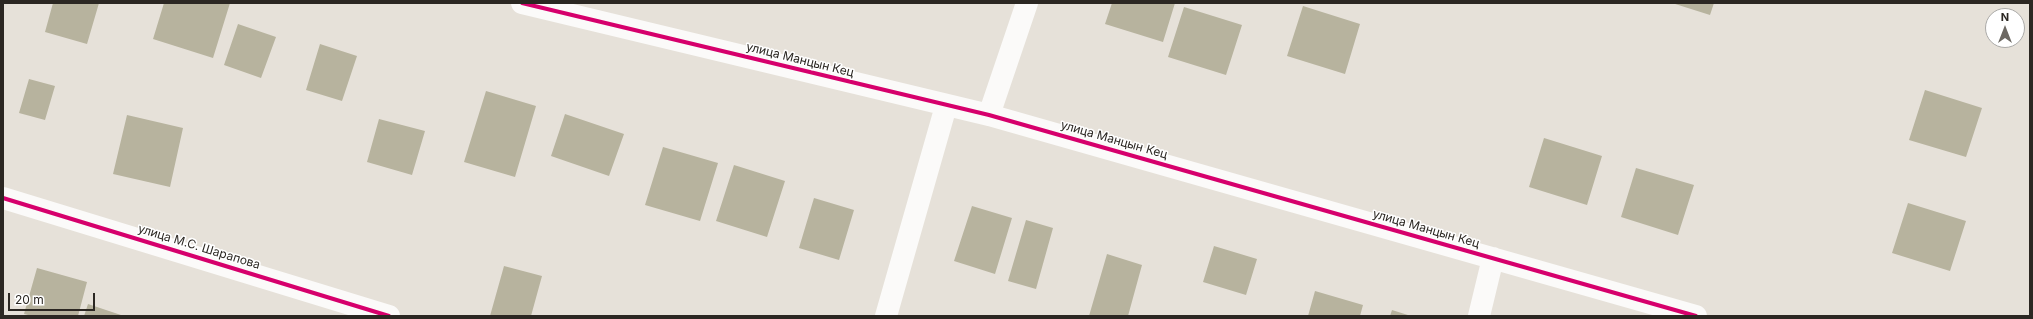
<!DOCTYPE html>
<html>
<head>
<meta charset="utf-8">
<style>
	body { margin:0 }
	#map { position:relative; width:2033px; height:319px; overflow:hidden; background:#e6e1d9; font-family:Inter,sans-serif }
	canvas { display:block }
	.frame { position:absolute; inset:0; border:4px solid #2b2722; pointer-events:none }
	.north { position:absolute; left:1985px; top:8px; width:40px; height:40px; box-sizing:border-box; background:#fff; border:1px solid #aaa9a7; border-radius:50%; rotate:0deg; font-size:11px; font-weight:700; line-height:16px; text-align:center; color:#2b2722 }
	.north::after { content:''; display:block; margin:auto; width:14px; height:18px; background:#6c6862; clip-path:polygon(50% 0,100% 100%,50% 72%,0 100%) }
	.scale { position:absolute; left:8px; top:293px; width:87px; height:18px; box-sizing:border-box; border:2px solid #2b2722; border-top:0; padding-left:5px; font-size:12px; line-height:14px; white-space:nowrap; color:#2b2722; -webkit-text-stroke:3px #fff; paint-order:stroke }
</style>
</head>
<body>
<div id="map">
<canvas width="2033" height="319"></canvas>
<div class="frame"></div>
<div class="north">N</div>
<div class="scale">20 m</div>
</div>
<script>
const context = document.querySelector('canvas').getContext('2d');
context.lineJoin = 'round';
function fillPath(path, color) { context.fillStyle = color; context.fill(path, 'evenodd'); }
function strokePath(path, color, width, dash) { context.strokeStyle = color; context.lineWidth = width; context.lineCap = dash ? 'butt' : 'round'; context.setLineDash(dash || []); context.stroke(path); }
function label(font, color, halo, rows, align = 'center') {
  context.font = font + ' Inter,sans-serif'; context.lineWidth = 3; context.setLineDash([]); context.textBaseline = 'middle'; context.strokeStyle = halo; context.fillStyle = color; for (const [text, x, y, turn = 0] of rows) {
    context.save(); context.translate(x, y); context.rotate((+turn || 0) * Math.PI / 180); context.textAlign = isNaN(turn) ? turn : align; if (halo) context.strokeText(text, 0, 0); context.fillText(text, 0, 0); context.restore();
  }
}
fillPath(new Path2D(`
	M53,3h46l-12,41 -42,-12z
	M164,3h66l-17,55 -60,-19z
	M1112,3h63l-12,39 -58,-18z
	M1672,3h42l-4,12z
	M1303,6l57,18 -15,50 -58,-18z
	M1184,7l58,18 -16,50 -58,-18z
	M238,24l38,13 -15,41 -37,-13z
	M320,44l37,12 -15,45 -36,-11z
	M29,79l26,7 -10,34 -26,-7z
	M1925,90l57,18 -16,49 -57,-17z
	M486,91l50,15 -21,71 -51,-15z
	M565,114l59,20 -15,42 -58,-20z
	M127,115l56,13 -13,59 -57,-13z
	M379,119l46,12 -13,44 -45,-13z
	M1544,138l58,18 -15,49 -58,-18z
	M663,147l55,16 -18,58 -55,-16z
	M734,165l51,16 -18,56 -51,-16z
	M1636,168l58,17 -16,50 -57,-18z
	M814,198l40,12 -15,50 -40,-12z
	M1908,203l58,18 -16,50 -58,-18z
	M972,206l40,12 -17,56 -41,-13z
	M1026,220l27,8 -17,61 -28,-8z
	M1214,246l43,13 -11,36 -43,-13z
	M1107,254l35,11 -14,51h-39z
	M504,266l38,10 -11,40h-41z
	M37,268l50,14 -9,34h-46l-8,-2z
	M1315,291l48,14 -3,11h-52z
	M88,304l36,12h-40z
	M1392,310l19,6h-21z`), '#b7b39e');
strokePath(new Path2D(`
	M522,3l467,112 707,201
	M989,115l38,-112
	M3,198l386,118
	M886,316l60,-210
	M1479,316l14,-58`), '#fbfaf9', 22);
strokePath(new Path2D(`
	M522,3l467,112 707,201
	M3,198l386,118`), '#d6006c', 4);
label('12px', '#2b2722', '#fff', [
	["улица Манцын Кец",800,60,14],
	["улица Манцын Кец",1114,140,16],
	["улица Манцын Кец",1426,229,16],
	["улица М.С. Шарапова",199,247,17]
]);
</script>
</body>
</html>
